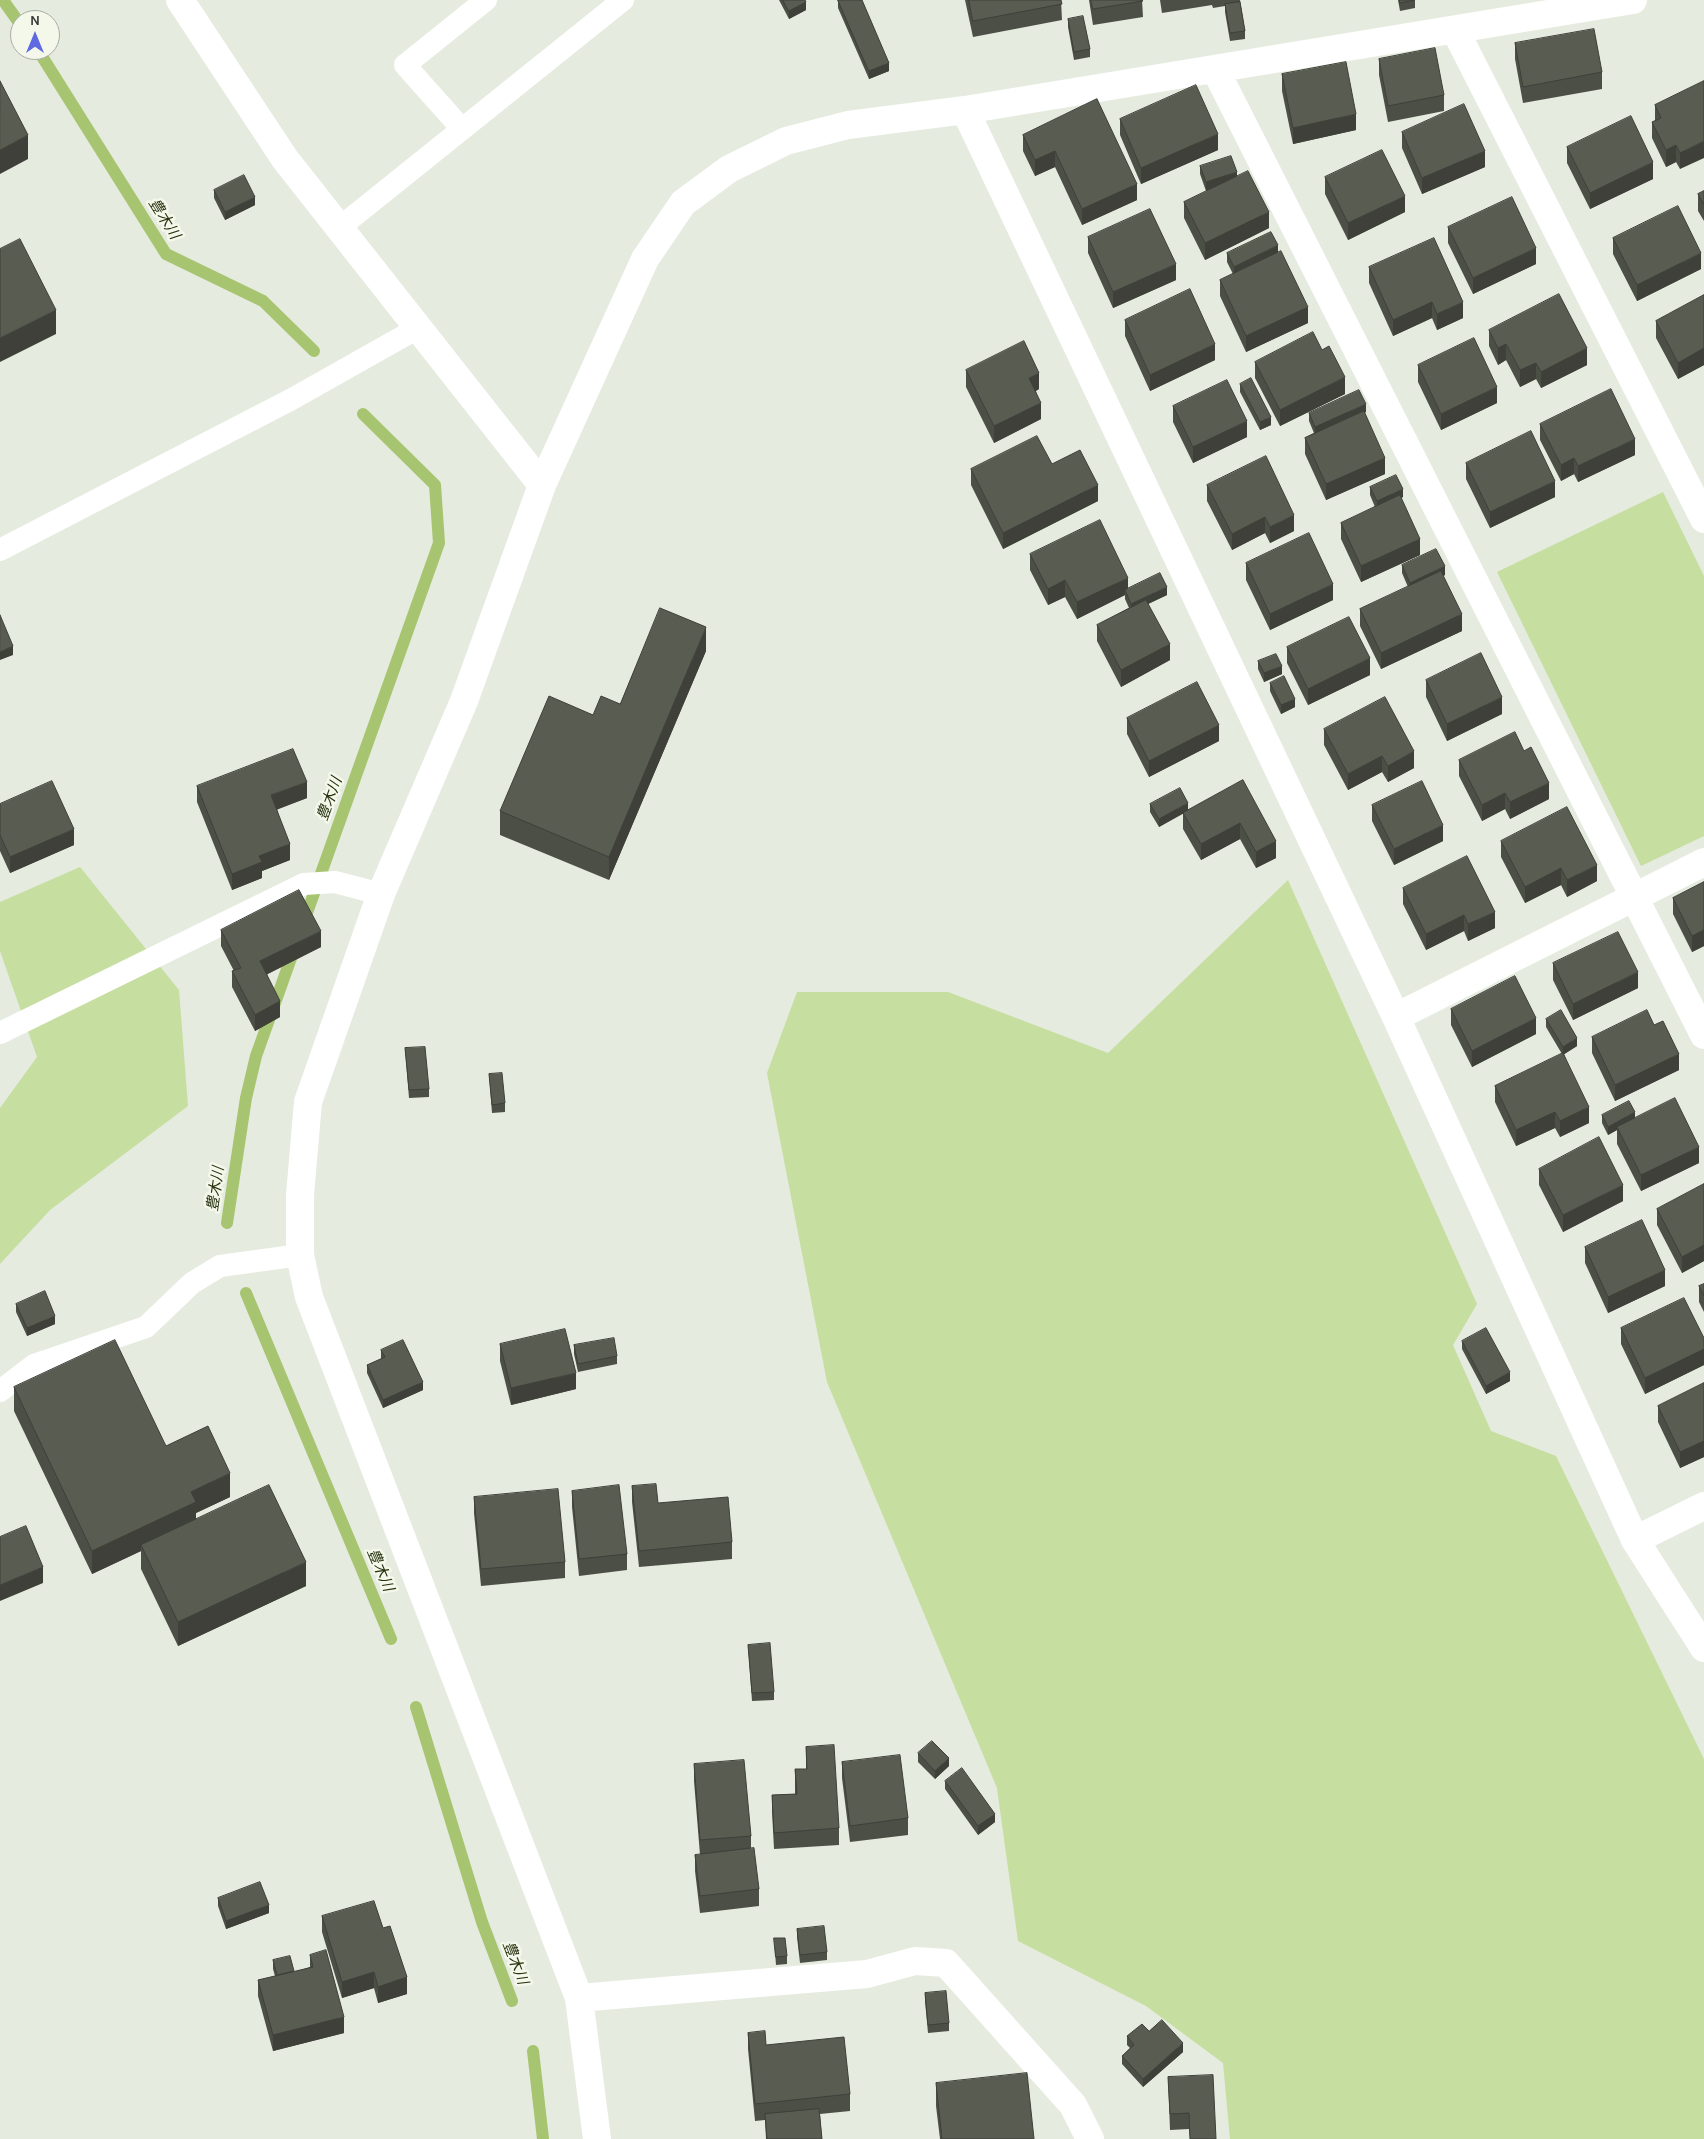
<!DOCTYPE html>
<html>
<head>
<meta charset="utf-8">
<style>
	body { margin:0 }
	#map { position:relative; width:1704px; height:2139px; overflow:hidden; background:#e5ebde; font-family:Karla,sans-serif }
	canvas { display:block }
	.north { position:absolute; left:10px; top:10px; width:50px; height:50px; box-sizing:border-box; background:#f3f8eb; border:1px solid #a9ada3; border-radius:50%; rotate:0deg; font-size:14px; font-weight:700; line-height:20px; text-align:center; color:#3b3d38 }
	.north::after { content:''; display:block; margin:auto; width:18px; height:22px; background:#5f6ae2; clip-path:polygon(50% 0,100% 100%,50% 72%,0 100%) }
</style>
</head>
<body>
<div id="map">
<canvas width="1704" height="2139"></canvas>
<div class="north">N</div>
</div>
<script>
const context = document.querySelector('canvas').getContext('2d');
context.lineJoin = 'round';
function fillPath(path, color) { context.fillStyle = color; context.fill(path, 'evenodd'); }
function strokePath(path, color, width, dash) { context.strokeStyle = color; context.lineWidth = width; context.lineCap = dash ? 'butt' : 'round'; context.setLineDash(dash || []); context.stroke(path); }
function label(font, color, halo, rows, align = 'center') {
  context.font = font + ' Karla,"Noto Sans JP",sans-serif'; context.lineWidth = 5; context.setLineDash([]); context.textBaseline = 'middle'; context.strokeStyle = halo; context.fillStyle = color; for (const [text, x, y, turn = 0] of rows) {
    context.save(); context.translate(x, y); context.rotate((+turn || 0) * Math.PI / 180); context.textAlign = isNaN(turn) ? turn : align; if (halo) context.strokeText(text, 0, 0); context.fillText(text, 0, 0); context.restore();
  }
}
fillPath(new Path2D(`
	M1663,492l41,84v260l-63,30 -144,-294z
	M80,867l99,123 9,116 -138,104 -50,54v-156l37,-51 -37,-106v-49z
	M1288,880l189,424 -24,41 38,86 65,25 148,303v380h-474l-7,-76 -77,-57 -128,-65 -21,-153 -170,-406 -60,-309 30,-81h151l160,61z`), '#c6dea0');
strokePath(new Path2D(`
	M3,0l17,24
	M38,50l128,204 97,47 51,50
	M303,924l136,-381 -4,-58 -72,-71
	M227,1223l19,-125 10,-42 39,-109
	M246,1293l145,346
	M416,1707l66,215 30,79
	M533,2051l10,88`), '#a7c571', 12);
strokePath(new Path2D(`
	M462,129l-57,-64 81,-65
	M339,228l284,-228
	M0,550l292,-151 126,-71
	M0,1033l304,-149 31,-2 46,12
	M0,1391l34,-26 112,-38 46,-44 28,-17 80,-11`), '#fff', 22);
strokePath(new Path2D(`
	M180,0l105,159 257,326
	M1455,30l249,489
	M1215,69l489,966
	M965,110l431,907 239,523 69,108
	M1396,1017l308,-155
	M1635,1540l69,-34
	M579,1998l288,-24 48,-13 31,2 127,142 17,34
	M597,2139l-18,-141 -270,-701 -9,-42v-60l8,-93 73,-208 83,-193 78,-216 103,-226 38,-56 46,-34 57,-28 62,-16 117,-15 668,-110`), '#fff', 28);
fillPath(new Path2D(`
	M779,0h26l1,10 -17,9z
	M838,0l51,71 -20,8 -31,-71z
	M965,0h96l1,20 -89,17z
	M1089,0h53l1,17 -50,8z
	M1160,0h80l5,31v8l-15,2 -5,-29v-6l-12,2 -1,-3 -50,8z
	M1398,0h17v8l-15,3z
	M1068,19l22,30v8l-16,3 -6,-33z
	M1515,43l87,29v17l-79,14 -8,-44z
	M1379,59l65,36v16l-56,11 -9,-47z
	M1282,74l74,56 -63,14 -11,-53z
	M1704,81l-24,88 -4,-7 -10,5 -14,-29v-16l3,-1v-16z
	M1097,99l40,101 -55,25 -27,-58 -20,9 -12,-25v-16z
	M1120,119l98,31 -77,34 -21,-49z
	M1402,132l83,35 -63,27 -20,-46z
	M1567,147l86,32 -63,30 -23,-46z
	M1200,166l37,11 32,51 -64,32 -21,-42v-16l28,-13 -6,2 -6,-17z
	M1325,177l80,35 -57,28 -23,-46z
	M214,190l41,15 -30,15 -11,-22z
	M1704,191v30l-6,-10v-17z
	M1448,227l88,37 -63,30 -25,-51z
	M1088,237l88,43 -63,28 -25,-55z
	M1613,238l88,31 -64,32 -24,-47z
	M1227,253h51l30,70 -62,29 -26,-56v-16l13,-6 -6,-12z
	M1369,267l94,51 -26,12 -5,-12 -39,18 -24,-53z
	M1704,295v70l-26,14 -22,-41v-17z
	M1125,320l90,40 -65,31 -25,-55z
	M1489,330l98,35 -46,23 -5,-9 -16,8 -14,-27 -8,5 -9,-19z
	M1255,362l90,32 -65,32 -25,-48z
	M1418,365l79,38 -56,27 -23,-48z
	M966,370l73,19 -3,2 5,28 -47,24 -28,-56z
	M1240,384l31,41 -11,5 -20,-38z
	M1173,406l74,31 -54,26 -20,-41z
	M1366,412l-2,1 21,61 -59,26 -21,-46v-16l9,-5 -5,-12v-8z
	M1540,424l95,31 -57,27 -4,-8 -13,7 -21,-41z
	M1466,463l89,34 -65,31 -24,-49z
	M1052,464l46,37 -95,48 -32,-64v-16z
	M1207,485l87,46 -24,12 -5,-10 -33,17 -25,-49z
	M1370,487l33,10 -2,1 19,57 -59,27 -20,-43v-16l34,-16 -5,-12z
	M1030,554l98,35 39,6 -19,9 22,56 -49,27 -24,-46v-16l32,-17 -4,-9v-4l-48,24 -12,-22 -17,8 -18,-35z
	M1246,563l87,37 -63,30 -24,-50z
	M1402,565l43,10 -2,1 19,55 -81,38 -21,-43v-17l48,-22 -6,-14z
	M1287,647l83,28 -62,30 -21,-42z
	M706,651l-97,229 -109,-45v-24l93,-96 27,-11z
	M1258,661l24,13 -18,8 -6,-13z
	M1426,680l76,34 -55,27 -21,-44z
	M1270,683l25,24 -14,7 -11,-23z
	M1127,718l92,23 -70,36 -22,-43z
	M1324,729l90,39 -26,14 -6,-10 -34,18 -24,-45z
	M1459,760l90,39 -39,20 -5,-10 -23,12 -23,-45z
	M1243,780l33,78 -20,10 -16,-29 -39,21 -18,-31v-16l-24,14 -9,-15v-8l38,6z
	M197,786l110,12 -30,11 13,51 -28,11v7l-30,12 -35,-88z
	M0,804l74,41 -64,28 -10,-22z
	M1372,805l71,36 -49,24 -22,-44z
	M1501,841l96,40 -30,16 -6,-12 -36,18 -24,-46z
	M1704,882v64l-12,6 -19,-38v-16z
	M1403,888l92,40 -27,13 -4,-10 -38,19 -23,-46z
	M221,930l100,17 -54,27 13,43 -25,14 -23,-44v-16h2l-13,-25z
	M1553,963l85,25 -65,32 -20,-40z
	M1451,1009l85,25 -64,33 -21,-42z
	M1546,1019l31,27 -13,8 25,69 -29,14 -5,-9 -39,18 -21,-44v-16l67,-32 -16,-27z
	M1654,1025l25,45 -64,31 -23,-48v-16z
	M405,1048l24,41v8l-20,1z
	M489,1074l16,29v9l-13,1z
	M1602,1115l33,3 64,45 -58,28 -24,-47v-14l-9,5 -6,-12z
	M1539,1169l84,32 -60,31 -24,-47z
	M1704,1184v77l-22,12 -25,-48v-16z
	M1585,1247l80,39 -57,27 -23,-50z
	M1704,1284v28l-5,-10v-16z
	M16,1304l39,20 -28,12 -11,-24z
	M1621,1328l83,10v27l-59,29 -24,-50z
	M1462,1341l48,40 -24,13 -24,-45z
	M500,1344l76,45 -65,16 -11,-44z
	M574,1345l43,11v8l-39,8 -4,-18z
	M381,1350l42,40 -40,18 -16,-35v-8l14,-6z
	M1704,1383v74l-24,11 -22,-46v-16z
	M14,1387l152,59 64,51 -34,16v6l110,67 -128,60 -37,-77v-18l-49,23 -78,-163z
	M632,1486l26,17 74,39v17l-93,8 -7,-65z
	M572,1491l55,63v16l-48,6 -7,-69z
	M474,1497l91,65v16l-84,8 -7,-73z
	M748,1645l26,47v8l-22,1z
	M806,1747l33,81v17l-65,4 -2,-38v-16l23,-1v-25h11z
	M918,1753l31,13 -14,13 -17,-17z
	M842,1762l66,56v17l-58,7 -8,-64z
	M694,1764l57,72v13l8,40v17l-59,7 -5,-42v-16h5l-6,-74z
	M945,1781l50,41 -17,13 -33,-46z
	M218,1898l51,15 -43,16 -8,-23z
	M322,1916l61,12 24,66 -29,9 -4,-15 -32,10 -20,-66z
	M797,1929l30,23v8l-27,3 -3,-26z
	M774,1938l13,18v8l-11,1z
	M310,1955l34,78 -71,18 -15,-55v-16l17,-4 -2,-7v-9l21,12 16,-5z
	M925,1993l24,30v8l-21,2 -3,-32z
	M1149,2031l34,21 -40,35 -21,-23v-8l8,-8 -3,-3v-9z
	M748,2033l18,12 84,49v17l-30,3 2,25h-56l-1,-19 -10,1 -7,-72z
	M1168,2077l48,62h-26l-1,-10 -19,1z
	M936,2083l98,56h-94l-4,-33z`), '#4c4f46');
fillPath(new Path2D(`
	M806,2v8l-17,9v-8z
	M889,63v8l-20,8v-8z
	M1356,114v16l-63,14v-16z
	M1218,134v16l-77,34v-16z
	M28,135v24l-28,15v-24z
	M1704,141v17l-24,11v-16z
	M1676,145v17l-10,5v-17z
	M1055,151v16l-20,9v-16z
	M1485,151v16l-63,27v-16z
	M1653,162v17l-63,30v-16z
	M1237,172v8l-31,11v-9z
	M1137,184v16l-55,25v-16z
	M1405,196v16l-57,28v-17z
	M255,197v8l-30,15v-8z
	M1269,212v16l-64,32v-17z
	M1278,245v8l-44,22v-8z
	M1536,248v16l-63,30v-16z
	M1701,253v16l-64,32v-16z
	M1176,264v16l-63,28v-16z
	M1432,302v16l-39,18v-16z
	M1463,302v16l-26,12v-16z
	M1308,307v16l-62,29v-16z
	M56,310v24l-56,28v-24z
	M1215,344v16l-65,31v-16z
	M1506,344v16l-8,5v-17z
	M1587,348v17l-46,23v-16z
	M1704,348v17l-26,14v-16z
	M1536,363v16l-16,8v-17z
	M1039,373v16l-10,5v-16z
	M1345,377v17l-65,32v-16z
	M1497,387v16l-56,27v-16z
	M1041,403v16l-47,24v-17z
	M1366,404v8l-51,23v-8z
	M1271,417v8l-11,5v-8z
	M1247,421v16l-54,26v-16z
	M1635,439v16l-57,27v-16z
	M1385,458v16l-59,26v-16z
	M1574,458v16l-13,7v-16z
	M1555,481v16l-65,31v-16z
	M1098,485v16l-95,48v-16z
	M1403,489v8l-26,12v-8z
	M1294,515v16l-24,12v-16z
	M1265,517v16l-33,17v-16z
	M1420,539v16l-59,27v-16z
	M1445,566v9l-35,16v-8z
	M1128,578v16l-3,-4v5l-48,24v-17z
	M1065,580v17l-17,8v-16z
	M1333,584v16l-63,30v-16z
	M1167,587v8l-36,17v-8z
	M1462,614v17l-81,38v-16z
	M706,627v24l-97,229v-23z
	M1170,644v16l-49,27v-17z
	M13,646v9l-13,5v-8z
	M1370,658v17l-62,30v-16z
	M1282,666v8l-18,8v-9z
	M1502,697v17l-55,27v-17z
	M1295,699v8l-14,7v-9z
	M1219,725v16l-70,36v-16z
	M1414,751v17l-26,14v-16z
	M1382,756v16l-34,18v-16z
	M307,782v16l-36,14v-17z
	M1549,783v16l-39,20v-17z
	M1505,793v16l-23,12v-16z
	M1188,803v8l-29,16v-8z
	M1240,823v16l-39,21v-16z
	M1443,825v16l-49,24v-16z
	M74,829v16l-64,28v-16z
	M1276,841v17l-20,10v-16z
	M290,844v16l-28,11v7l-30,12v-16l27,-18z
	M1597,865v16l-30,16v-17z
	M1561,868v17l-36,18v-16z
	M1495,912v16l-27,13v-17z
	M1464,915v16l-38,19v-16z
	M1704,930v16l-12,6v-16z
	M321,931v16l-61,31v-17z
	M1638,972v16l-65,32v-16z
	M280,1001v16l-25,14v-16z
	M1536,1018v16l-64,33v-16z
	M1577,1038v8l-14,9v-8z
	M1679,1054v16l-64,31v-16z
	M1589,1107v16l-29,14v-16z
	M1555,1112v16l-39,18v-16z
	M1635,1112v8l-18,7v3l-9,5v-8z
	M1699,1147v16l-58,28v-16z
	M1623,1185v16l-60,31v-17z
	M1704,1245v16l-22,12v-16z
	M1665,1270v16l-57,27v-16z
	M55,1316v8l-28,12v-8z
	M1704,1349v16l-59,29v-16z
	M1510,1372v9l-24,13v-8z
	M576,1373v16l-65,16v-17z
	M423,1382v8l-40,18v-8z
	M1704,1441v16l-24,11v-16z
	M230,1473v24l-34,16v12l-55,20v6l-49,23v-23l99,-59z
	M306,1562v24l-128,60v-24z
	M43,1567v16l-43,18v-16z
	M949,1758v8l-14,13v-8z
	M995,1814v8l-17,13v-9z
	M269,1905v8l-43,16v-8z
	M374,1972v16l-32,10v-16z
	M407,1977v17l-29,9v-16z
	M344,2017v16l-71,18v-16z
	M1183,2043v9l-40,35v-8z`), '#3e4039');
const building = new Path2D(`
	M783,0h22l1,2 -17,9z
	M838,0h24l27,63 -20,8z
	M969,0h92l1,4 -89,17z
	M1091,0h51l1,1 -50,8z
	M1400,0h15l-15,3z
	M1240,2l5,29 -15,2 -5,-29z
	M1083,16l7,33 -16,3 -6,-33z
	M1594,29l8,43 -79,15 -8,-44z
	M1435,48l9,47 -56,11 -9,-47z
	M1346,62l10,52 -63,14 -11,-54z
	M0,81l28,54 -28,15z
	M1704,81v60l-24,12 -4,-8 -10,5 -14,-28 9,-4 -6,-13z
	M1196,85l22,49 -77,34 -21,-49z
	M1097,99l40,85 -55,25 -27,-58 -20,9 -12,-25z
	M1464,104l21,47 -63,27 -20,-46z
	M1631,116l22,46 -63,31 -23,-46z
	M1382,150l23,46 -57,27 -23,-46z
	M1231,156l6,16 -31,10 -6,-16z
	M1248,171l21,41 -64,31 -21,-41z
	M244,175l11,22 -30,15 -11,-22z
	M1704,191v14l-6,-11z
	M1512,197l24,51 -63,30 -25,-51z
	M1678,206l23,47 -64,32 -24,-47z
	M1150,209l26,55 -63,28 -25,-55z
	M1271,232l7,13 -44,22 -7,-14z
	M1434,238l29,64 -26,12 -5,-12 -39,18 -24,-53z
	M20,239l36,71 -56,28v-89z
	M1281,251l27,56 -62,29 -26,-56z
	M1190,289l25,55 -65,31 -25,-55z
	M1559,294l28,54 -46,24 -5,-9 -16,7 -14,-26 -8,4 -9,-18z
	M1704,295v53l-26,15 -22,-42z
	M1313,332l9,18 7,-4 16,31 -65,33 -25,-48z
	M1474,338l23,49 -56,27 -23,-49z
	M1024,341l15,32 -10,5 12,25 -47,23 -28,-56z
	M1251,378l20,39 -11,5 -20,-38z
	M1227,380l20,41 -54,26 -20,-41z
	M1611,389l24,50 -57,27 -4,-8 -13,7 -21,-41z
	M1359,390l7,14 -51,23 -6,-14z
	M1364,411l21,47 -59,26 -21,-46z
	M1531,431l24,50 -65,31 -24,-49z
	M1037,436l15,28 28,-14 18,35 -95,48 -32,-64z
	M1266,456l28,59 -24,12 -5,-10 -33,17 -25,-49z
	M1396,475l7,14 -26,12 -7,-14z
	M1400,495l20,44 -59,27 -20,-43z
	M1100,520l28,58 -51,24 -12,-22 -17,9 -18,-35z
	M1309,533l24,51 -63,30 -24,-51z
	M1436,549l9,17 -35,17 -8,-18z
	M1441,571l21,43 -81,39 -21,-44z
	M1160,573l7,14 -36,17 -6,-14z
	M1146,600l24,44 -49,26 -24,-45z
	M660,608l46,19 -97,230 -109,-46 49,-115 44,19 8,-19 19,8z
	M0,615l13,31 -13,6z
	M1349,617l21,41 -62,31 -21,-42z
	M1481,653l21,44 -55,27 -21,-44z
	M1276,654l6,12 -18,7 -6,-12z
	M1284,676l11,23 -14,6 -11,-22z
	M1197,682l22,43 -70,36 -22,-43z
	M1385,697l29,54 -26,15 -6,-10 -34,18 -24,-45z
	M1515,732l9,19 7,-4 18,36 -39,19 -5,-9 -23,12 -23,-45z
	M293,749l14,33 -36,13 19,49 -31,12 3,6 -30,12 -35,-88z
	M1243,780l33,61 -20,11 -16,-29 -39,21 -18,-31z
	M52,781l22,48 -64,28 -10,-22v-31z
	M1422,781l21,44 -49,24 -22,-44z
	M1180,788l8,15 -29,16 -9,-15z
	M1567,807l30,58 -30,15 -6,-12 -36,19 -24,-46z
	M1467,856l28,56 -27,12 -4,-9 -38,19 -23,-46z
	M1704,882v48l-12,6 -19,-38z
	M299,890l22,41 -61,30 20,40 -25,14 -23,-44 9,-3 -20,-38z
	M1618,932l20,40 -65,32 -20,-41z
	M1515,976l21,42 -64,33 -21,-42z
	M1561,1010l16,28 -14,9 -17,-28z
	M1647,1010l7,15 9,-4 16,33 -64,31 -23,-48z
	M425,1047l4,42 -20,1 -4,-42z
	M1563,1053l26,54 -29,14 -5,-9 -39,18 -21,-44z
	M502,1073l3,30 -13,2 -3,-31z
	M1675,1098l24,49 -58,28 -24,-48z
	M1629,1101l6,11 -27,15 -6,-12z
	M1599,1137l24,48 -60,30 -24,-46z
	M1704,1184v61l-22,12 -25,-48z
	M1642,1220l23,50 -57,27 -23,-50z
	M1704,1284v12l-5,-10z
	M45,1291l10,25 -28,12 -11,-24z
	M1684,1298l20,40v11l-59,29 -24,-50z
	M1486,1328l24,44 -24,14 -24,-45z
	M565,1329l11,44 -65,15 -11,-44z
	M614,1338l3,18 -39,8 -4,-19z
	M115,1340l51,106 42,-20 22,47 -39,19 5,10 -104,49 -78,-164z
	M403,1340l20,42 -40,18 -16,-35 18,-8 -4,-7z
	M1704,1383v58l-24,11 -22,-46z
	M656,1484l2,19 70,-6 4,45 -93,9 -7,-65z
	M269,1485l37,77 -128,60 -37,-77z
	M619,1485l8,69 -48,5 -7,-68z
	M558,1489l7,73 -84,7 -7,-72z
	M26,1526l17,41 -43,18v-48z
	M770,1643l4,49 -22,1 -4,-48z
	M932,1741l17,17 -14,13 -17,-18z
	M834,1745l5,83 -65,5 -2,-38 25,-1 -2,-25h12l-1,-22z
	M900,1755l8,63 -58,8 -8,-64z
	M744,1760l7,76 -51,4 -6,-76z
	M962,1768l33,46 -17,12 -33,-45z
	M754,1848l5,41 -59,7 -5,-41z
	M260,1882l9,23 -43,16 -8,-23z
	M374,1901l9,27 7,-2 17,51 -29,10 -4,-15 -32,10 -20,-66z
	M824,1926l3,26 -27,3 -3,-26z
	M774,1938h11l2,18 -11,1z
	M326,1950l18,67 -71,18 -15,-55 55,-13 -3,-12z
	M290,1956l4,15 -17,4 -4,-15z
	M946,1991l3,32 -21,2 -3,-32z
	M1162,2020l21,23 -40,36 -21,-23 12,-11 -7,-9 15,-12 7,7z
	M765,2031l1,14 78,-8 6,57 -95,10 -7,-71z
	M1027,2073l7,66h-92l-6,-56z
	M1213,2075l3,64h-26l-1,-26 -19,1 -2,-37z
	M819,2109l3,30h-55l-2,-25z`);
fillPath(building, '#585c51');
strokePath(building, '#3e4039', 1);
label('italic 15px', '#27320f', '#f3f8eb', [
	["豊木川",164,219,58],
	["豊木川",330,799,-70],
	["豊木川",216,1189,-82],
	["豊木川",380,1570,67],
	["豊木川",515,1963,69]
]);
</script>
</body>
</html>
